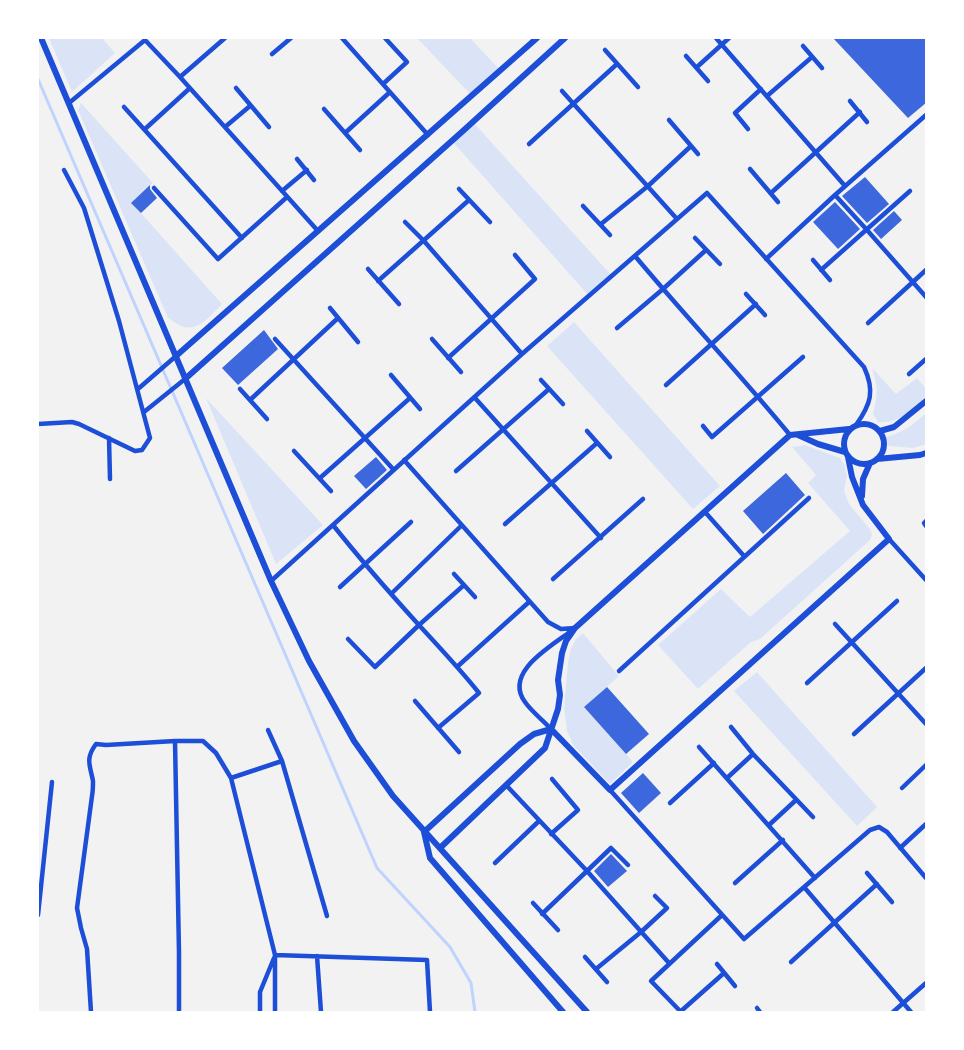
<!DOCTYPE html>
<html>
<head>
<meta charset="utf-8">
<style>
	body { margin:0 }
	#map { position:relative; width:964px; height:1050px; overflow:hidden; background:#f2f2f2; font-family:"Asap Condensed",sans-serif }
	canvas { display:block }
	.frame { position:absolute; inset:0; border:39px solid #fff; pointer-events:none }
</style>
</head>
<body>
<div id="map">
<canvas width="964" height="1050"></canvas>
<div class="frame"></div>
</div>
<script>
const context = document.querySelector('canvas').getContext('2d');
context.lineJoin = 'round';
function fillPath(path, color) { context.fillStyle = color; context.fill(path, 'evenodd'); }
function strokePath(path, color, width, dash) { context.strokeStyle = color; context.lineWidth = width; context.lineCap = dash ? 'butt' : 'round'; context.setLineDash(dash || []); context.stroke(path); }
fillPath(new Path2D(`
	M49,38h53l13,15 -43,39z
	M417,38h53l30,32 -28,26z
	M81,103l72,80 -21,20 90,101c-11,11 -24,29 -41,22 -4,-2 -9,-6 -13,-8l-90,-208z
	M473,122l139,154 -23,20 -137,-155z
	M574,322l146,164 -27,23 -146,-163z
	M872,368l24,26 21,-16 9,11v7c-14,13 -27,28 -48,26l-5,-8c5,-20 5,-27 -1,-46z
	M206,398l117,127 -47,39z
	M926,413v31l-13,4 -24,-2 -3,-4v-5c18,-5 27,-12 40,-24z
	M805,445l35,13 4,6 3,12 -3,15 5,13 21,25 2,6 -2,5 -110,99 -9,3 -53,47 -40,-44 63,-56 29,28 100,-86 -42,-48 8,-8 -24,-28z
	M583,633l36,43 -35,31 49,55 -23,22 -37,-39 -6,-14 -3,-24 4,-45 3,-13 5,-10z
	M757,672l120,135 -20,19 -123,-135z`), '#dbe4f7');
strokePath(new Path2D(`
	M38,79l339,789 73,79 21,36 4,29`), '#bfd3fe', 3);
fillPath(new Path2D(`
	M833,38h94v64l-19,16z
	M865,177l24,27 -22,19 -25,-27z
	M150,185v4l7,9 -16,15 -10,-10z
	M835,202l25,27 -22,20 -25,-27z
	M894,211l8,9 -21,19 -8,-9z
	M264,330l14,19 -40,36 -16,-17z
	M376,457l11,13 -21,19 -12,-13z
	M786,473l19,22 -42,39 -20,-23z
	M607,687l42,47 -23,20 -42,-47z
	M643,773l18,20 -22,20 -18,-20z
	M611,854l16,17 -19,16 -14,-16z`), '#3d67dc');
strokePath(new Path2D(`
	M342,38l86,97
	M716,38l129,148
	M803,46l19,22
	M605,50l33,37
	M272,54l19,-16
	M686,56l22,25
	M697,67l32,-29
	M180,77l45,-39
	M383,84l24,-22 -22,-24
	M236,88l33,39
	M562,91l115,128
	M767,96l45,-39
	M850,101l17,21
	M69,103l76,-63 35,37 138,154
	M124,107l118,131
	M324,109l36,41
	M669,120l29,34
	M225,127l25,-21
	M145,129l45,-41
	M748,129l-13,-16 26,-24
	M345,133l45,-41
	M529,144l88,-80
	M297,159l17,21
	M750,169l28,33
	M154,188l64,71 69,-62
	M459,189l31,33
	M282,191l25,-21
	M771,193l89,-81
	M835,195l32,35 59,67
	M583,206l27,29
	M405,222l19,19 98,113
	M601,224l47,-38 43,-40
	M695,238l25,26
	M635,256c51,61 105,118 155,179
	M766,259l69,-64 91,-80
	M813,260l17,20
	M368,269l31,35
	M821,270l89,-79
	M378,281l91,-81
	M746,294l19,21
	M330,308l28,34
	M868,323l58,-53
	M617,328l46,-39 43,-39
	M275,339l118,130
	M432,339l29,33
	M448,358l87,-79 -20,-24
	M909,374l17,-15
	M391,375l29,34
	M541,380l22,24
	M666,385l90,-81
	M138,389l38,-33
	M240,389l27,30
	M475,398l126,140
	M250,400l88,-82
	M144,412l41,-33
	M38,424l34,-2 7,2 56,27 7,-1 8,-12 -31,-117 -35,-113 -20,-38
	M703,426l9,11 91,-80
	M587,431l23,26
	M109,438l1,41
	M294,451l37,40
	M404,460l144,162 13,7 14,-1
	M456,471l93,-82
	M320,478l90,-80
	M705,512l39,44
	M926,521l-2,2 2,3
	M505,524l92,-81
	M333,525c27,34 55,66 85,99 21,23 42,45 61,69l-41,35
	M889,539l37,41
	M454,574l21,23
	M553,579l90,-80
	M271,581l251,-227 185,-161 157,174c11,24 7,37 -8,58
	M340,587l71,-65
	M391,594l70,-68
	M835,624l91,100
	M348,639l27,28 44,-42 45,-40
	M458,666l71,-64
	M619,671l190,-173
	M807,683l90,-82
	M415,701l44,51
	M731,727l22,27 60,63
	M551,729c-8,-9 -19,-17 -26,-27 -22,-30 27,-56 46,-71
	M268,730l14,31 45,155
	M854,734l72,-66
	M175,741l4,212v59
	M699,747l116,131
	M231,778l51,-17
	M727,778l26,-24
	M506,785l81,86 82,92
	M902,788l24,-23
	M610,790l134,149 126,-109 9,-3 8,5 39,46
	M670,803l44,-40
	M769,825l27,-25
	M551,834l27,-24 -26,-31
	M900,848l26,-24
	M495,863l44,-42
	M867,873l25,29
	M735,883l48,-43
	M804,887l107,125
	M533,903l25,27
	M542,914l69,-66 17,17
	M38,915l14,-133
	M275,955l152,5 3,52
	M317,956l4,56
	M585,957l22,25
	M791,962l86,-78
	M717,964l18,22
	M596,969l45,-37 26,-24 -12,-12
	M757,1008l3,4
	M91,1012l-4,-63 -6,-21 -4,-20 15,-112c1,-5 1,-10 1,-15 -3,-16 -8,-22 3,-37l10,1 69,-4h28l13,12 15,25 44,177v57
	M260,1012v-20l14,-34
	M680,1012l44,-39
	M681,1012l-30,-31 71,-66
	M893,1012l33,-29`), '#1d4ed8', 4.5);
strokePath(new Path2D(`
	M41,38l230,543 38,80 45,80 39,55 194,216
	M176,356l361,-318
	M185,379l279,-249 101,-92
	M844 444a20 20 0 1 1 40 0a20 20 0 1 1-40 0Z
	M880,431l14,-4 32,-26
	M798,435l20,9 27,8
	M877,459l43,-4 6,-2
	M862,496l1,-17 7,-16
	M551,729l59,61 279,-251 -26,-34 -11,-28 -4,-20
	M551,729l-17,5 -14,10 -96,88 6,26 133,154
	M440,848l105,-100 13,-39 2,-14 -2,-15 4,-27 4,-12 9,-13 215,-193 59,-6`), '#1d4ed8', 6);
</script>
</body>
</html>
